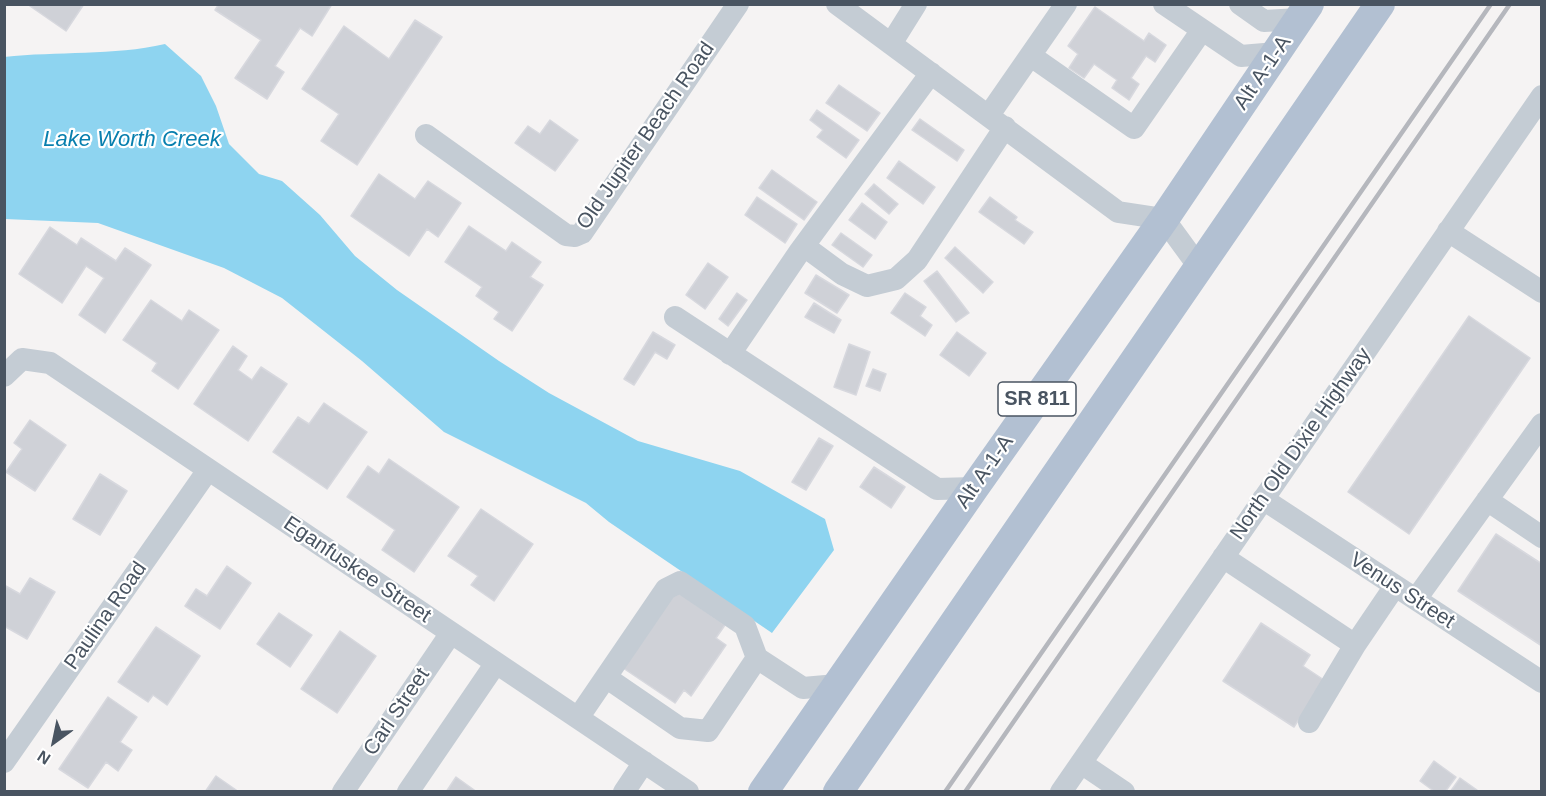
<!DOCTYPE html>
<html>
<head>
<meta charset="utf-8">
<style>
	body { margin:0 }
	#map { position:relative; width:1546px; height:796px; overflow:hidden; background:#f5f3f3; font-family:Arial,sans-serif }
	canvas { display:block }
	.frame { position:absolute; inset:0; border:6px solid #495461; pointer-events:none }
	.north { position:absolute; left:24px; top:712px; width:60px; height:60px; -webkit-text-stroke:4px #fff; paint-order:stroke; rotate:213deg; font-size:16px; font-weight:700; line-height:24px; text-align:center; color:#495461 }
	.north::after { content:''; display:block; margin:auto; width:21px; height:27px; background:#495461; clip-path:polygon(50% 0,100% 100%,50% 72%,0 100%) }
</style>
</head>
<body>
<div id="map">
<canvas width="1546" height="796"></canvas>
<div class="frame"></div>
<div class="north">N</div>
</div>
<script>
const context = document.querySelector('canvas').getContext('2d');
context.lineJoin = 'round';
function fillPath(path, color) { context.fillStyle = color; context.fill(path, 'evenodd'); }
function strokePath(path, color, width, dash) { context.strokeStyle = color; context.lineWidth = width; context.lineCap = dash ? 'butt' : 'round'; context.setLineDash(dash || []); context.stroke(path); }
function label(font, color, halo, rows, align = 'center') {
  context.font = font + ' Arial,sans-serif'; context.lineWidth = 4.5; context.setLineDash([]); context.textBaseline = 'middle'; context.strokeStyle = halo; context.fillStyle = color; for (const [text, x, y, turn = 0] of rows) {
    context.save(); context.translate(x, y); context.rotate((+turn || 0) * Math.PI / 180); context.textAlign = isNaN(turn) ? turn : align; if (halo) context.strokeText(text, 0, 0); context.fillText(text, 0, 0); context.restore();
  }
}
fillPath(new Path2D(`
	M165,44l36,32 15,30 13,38 30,30 23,7 38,34 35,41 42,34 102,71 50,32 89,48 102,30 85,48 9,31 -62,83 -163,-111 -23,-19 -142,-71 -82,-71 -80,-63 -58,-30 -126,-45 -93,-4 -1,-162c54,-6 109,-1 161,-13z`), '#8ed4f0');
const building = new Path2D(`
	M27,4h57l-18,27z
	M219,4h113l-20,32 -12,-8 -25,38 9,6 -17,27 -32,-21 26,-38 -46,-30z
	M1095,7l49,34 5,-8 17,12 -11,17 -9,-6 -15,22 8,6 -10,16 -17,-12 5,-8 -23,-16 -10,14 -15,-10 9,-14 -10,-8z
	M415,20l27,17 -85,128 -36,-24 18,-27 -37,-25 42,-63 45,33z
	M839,85l41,28 -13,18 -41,-28z
	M817,110l42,30 -13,18 -29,-21 6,-7 -13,-10z
	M920,119l44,31 -7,11 -45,-31z
	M550,120l28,20 -23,31 -40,-28 13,-17 12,8z
	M899,161l36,26 -12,17 -36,-26z
	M772,170l45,32 -13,18 -45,-32z
	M379,174l36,25 13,-18 33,22 -23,34 -11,-8 -18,27 -58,-40z
	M874,184l24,20 -9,10 -24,-20z
	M757,197l40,27 -12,19 -40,-28z
	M990,197l27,20 -2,3 18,12 -9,12 -45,-32z
	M862,203l25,19 -12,17 -26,-19z
	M469,226l37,25 6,-9 29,20 -11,15 13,8 -31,46 -18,-12 5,-7 -23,-16 6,-9 -37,-25z
	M50,227l27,18 4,-7 35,23 9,-13 26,17 -46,68 -26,-18 25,-37 -18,-12 -24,37 -43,-29z
	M841,233l31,22 -9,12 -31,-22z
	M955,247l38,35 -10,11 -38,-35z
	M708,263l20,14 -23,32 -19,-14z
	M937,271l32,42 -13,9 -32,-41z
	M816,275l33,20 -12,18 -32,-20z
	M737,293l10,7 -19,26 -9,-7z
	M905,293l21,14 -6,9 12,9 -7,11 -34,-23z
	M151,300l31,21 7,-11 30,20 -41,59 -26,-18 5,-8 -34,-23z
	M814,303l27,17 -7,13 -29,-16z
	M1469,316l61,42 -121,176 -61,-42z
	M653,332l22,13 -8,14 -12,-7 -21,33 -10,-6z
	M957,332l29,21 -17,23 -29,-21z
	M849,344l21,8 -14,43 -22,-8z
	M233,346l14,10 -9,14 14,10 9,-13 26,17 -39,57 -54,-37z
	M873,369l13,5 -6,17 -14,-5z
	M324,403l43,29 -40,57 -54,-37 25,-35 11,7z
	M30,420l36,25 -31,46 -29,-19 16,-23 -8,-6z
	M819,438l14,8 -27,44 -14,-8z
	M389,459l70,48 -45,65 -32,-22 13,-20 -48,-33 21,-31 11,8z
	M874,467l31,20 -14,21 -31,-21z
	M100,474l27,17 -27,44 -27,-16z
	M481,509l52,35 -39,57 -23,-16 7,-9 -30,-20z
	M1496,534l46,30v82l-84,-55z
	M227,566l24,17 -31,46 -35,-23 11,-17 11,7z
	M30,578l25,14 -28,47 -23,-13v-41l16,9z
	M676,591l49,34 -9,13 10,7 -35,51 -7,-6 -9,13 -52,-35z
	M279,613l33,22 -22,32 -33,-23z
	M1261,623l49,32 -7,11 21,14 -30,47 -71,-46z
	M156,627l44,29 -33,49 -14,-10 -5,7 -30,-20z
	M340,631l36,25 -39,57 -36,-24z
	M108,697l29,20 -17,25 12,8 -14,21 -12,-9 -18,26 -29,-19z
	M1434,761l22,16 -11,15h-10l-15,-11z
	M216,776l23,16h-34z
	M456,777l21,15h-31z
	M1460,778l17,12 -2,2h-25z`);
fillPath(building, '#cfd1d7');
strokePath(building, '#d7d8de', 1.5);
strokePath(new Path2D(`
	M837,4l281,208 46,7 35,48
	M1164,4l77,52 35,-3
	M1240,4l24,17 35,-2
	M891,44l25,-40
	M1031,56l103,72 68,-98
	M989,115l77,-111
	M426,135l140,100 9,1 7,-3 156,-229
	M1448,231l94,61
	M804,246l38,28 25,12 29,-7 21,-19 88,-133
	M675,317l262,172 37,-1
	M730,354l70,-103 131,-178
	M4,376l18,-17 28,4 638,429
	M1263,499l279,183
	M1487,500l55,37
	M1223,557l132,88
	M1416,599l126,-175
	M607,678l73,50 28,3 49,-73 46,30 34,-3
	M578,718l88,-129 14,-7 65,44 12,32
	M1309,722l46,-77 40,-59
	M4,762l204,-292
	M1081,763l43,29
	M343,792l108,-159
	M408,792l88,-129
	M624,792l20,-30
	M1061,792l481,-696`), '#c4ccd4', 22);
strokePath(new Path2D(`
	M763,792l211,-304 190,-269 145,-215
	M838,792l542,-788`), '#b2c0d2', 30);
strokePath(new Path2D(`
	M945,792l546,-788
	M965,792l545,-788`), '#b5b7bd', 4.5);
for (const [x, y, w] of [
	[1037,399,78]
]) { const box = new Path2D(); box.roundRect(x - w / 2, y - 17, w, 34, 4.5); context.fillStyle = '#fff'; context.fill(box); strokePath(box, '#495461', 1.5); }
label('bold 20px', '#495461', null, [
	["SR 811",1037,399]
]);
label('21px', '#495461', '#fff', [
	["Alt A-1-A",1263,73,-56],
	["Old Jupiter Beach Road",646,136,-55],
	["North Old Dixie Highway",1301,444,-55],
	["Alt A-1-A",985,472,-55],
	["Eganfuskee Street",357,570,34],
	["Venus Street",1402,591,33],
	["Paulina Road",106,616,-55],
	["Carl Street",397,712,-56]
]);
label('italic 22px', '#087fae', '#fff', [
	["Lake Worth Creek",132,140]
]);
</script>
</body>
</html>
